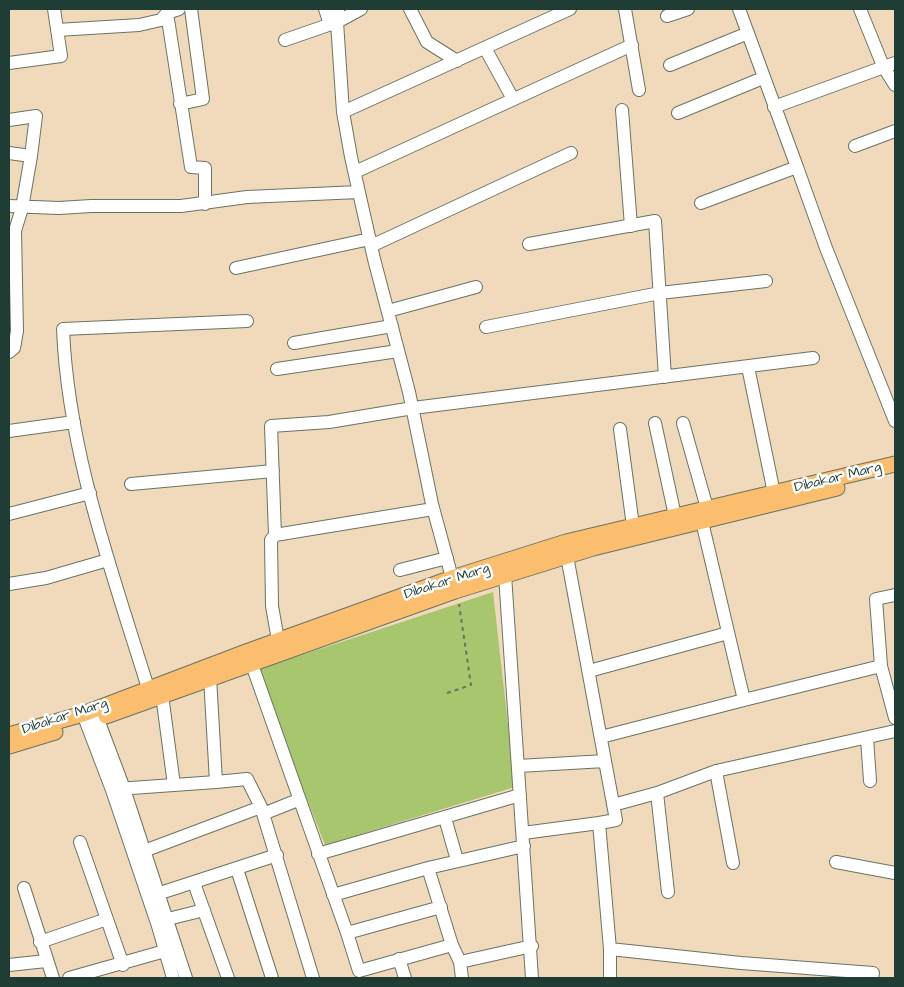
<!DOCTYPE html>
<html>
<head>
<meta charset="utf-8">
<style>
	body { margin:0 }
	#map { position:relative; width:904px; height:987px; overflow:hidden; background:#f1dabb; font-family:"Architects Daughter",sans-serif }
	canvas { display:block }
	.frame { position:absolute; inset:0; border:10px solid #1f3d34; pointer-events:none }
</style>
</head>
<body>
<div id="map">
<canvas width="904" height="987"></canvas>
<div class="frame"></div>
</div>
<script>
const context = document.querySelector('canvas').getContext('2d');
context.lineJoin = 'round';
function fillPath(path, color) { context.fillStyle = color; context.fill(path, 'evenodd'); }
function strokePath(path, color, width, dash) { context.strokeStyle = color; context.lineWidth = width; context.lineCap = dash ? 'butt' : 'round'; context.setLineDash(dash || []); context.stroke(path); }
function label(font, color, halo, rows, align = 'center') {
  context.font = font + ' "Architects Daughter",sans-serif'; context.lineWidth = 5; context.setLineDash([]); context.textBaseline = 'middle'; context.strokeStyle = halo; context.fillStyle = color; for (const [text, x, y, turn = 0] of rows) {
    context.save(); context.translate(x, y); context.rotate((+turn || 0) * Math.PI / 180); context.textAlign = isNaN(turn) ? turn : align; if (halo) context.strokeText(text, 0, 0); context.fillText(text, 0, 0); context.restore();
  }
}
fillPath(new Path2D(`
	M493,592l22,195 -190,58 -69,-175z`), '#a8c66e');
const minor = new Path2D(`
	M325,9l5,15
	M338,9l-1,13 6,90 8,45 23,102 35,133 23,112 22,81
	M410,9l17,33 30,19
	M625,9l14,81
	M739,9l58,158
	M860,9l23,57 12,19
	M167,13l24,154 14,1v36
	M667,16l21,-7
	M57,30l82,-5 22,-5 6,-7 12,-4
	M285,40l52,-18 24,-13
	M485,48l28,51
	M9,63l52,-7 -7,-47
	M670,65l78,-32
	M180,104l23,-5 -12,-90
	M774,107l121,-44
	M622,110l9,116
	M343,112l227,-103
	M678,113l85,-35
	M9,120l27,-4 -5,40
	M855,146l40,-15
	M9,153l22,3 -9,52 -7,23 2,100 -3,17 -5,4
	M355,172l277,-127
	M701,203l96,-36 29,81 69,173
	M9,206l50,2 32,-2h90l66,-9 112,-5
	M529,244l126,-23 10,156
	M371,246l200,-93
	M236,268l134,-29
	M388,311l88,-24
	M486,327l174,-34 106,-12
	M294,343l98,-17
	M748,367l26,126
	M277,369l121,-18
	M655,423l20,93
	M683,423l24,85
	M620,429l13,97
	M9,431l65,-9
	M131,484l142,-13
	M9,514l81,-21
	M275,535l158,-26
	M400,570l47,-12
	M505,575l27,403
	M9,584l37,-6 62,-18
	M278,640l-6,-34 -1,-66 4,-5 -4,-109 58,-4 84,-14 400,-50
	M251,662l96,271
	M881,666l-5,-67 19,-4
	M589,671l139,-38
	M148,688c-36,-117 -80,-236 -85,-359l184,-8
	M162,695l12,90
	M744,700l137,-34 14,52
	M94,709l29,77 63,192
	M83,714l29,76 46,136 15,52
	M601,737l143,-37 -44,-187
	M867,738l3,43
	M518,766l87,-5 -38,-205
	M716,771l17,92
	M117,789l99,-7 -6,-105
	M657,793l11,99
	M613,805l44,-12 59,-22 179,-40
	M261,807l52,171
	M263,814l35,-14
	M445,818l12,42
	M599,823l17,-3 -11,-59
	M523,833l76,-10 11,126 131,14 132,10 -1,5
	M80,842l43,123
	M136,854l125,-47 -14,-28 -31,3
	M318,854l202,-59
	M836,862l59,11
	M428,868l96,-22
	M237,869l35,109
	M194,883l34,95
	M24,888l29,90
	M333,895l95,-27 24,77 8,17 2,16
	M151,896l126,-41
	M441,907l-94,26 12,38 93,-26
	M168,919l36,-9
	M40,942l67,-23
	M610,949v29
	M399,959l6,19
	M460,962l72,-16
	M9,965l37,-4
	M69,978l103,-29`);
const major = new Path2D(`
	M106,716l349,-125 138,-43 244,-60
	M9,735l74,-21 163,-62 206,-74 114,-36 329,-78
	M9,746l46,-14`);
strokePath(minor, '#687463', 14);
strokePath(major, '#687463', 17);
strokePath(new Path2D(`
	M447,693l24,-8 -12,-81`), '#687463', 2, [4, 4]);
strokePath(minor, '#fff', 12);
strokePath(major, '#fbbd6e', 15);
label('14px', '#1f3d34', '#fff', [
	["Dibakar Marg",838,478,-14],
	["Dibakar Marg",447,582,-18],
	["Dibakar Marg",65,717,-18]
]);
</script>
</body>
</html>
